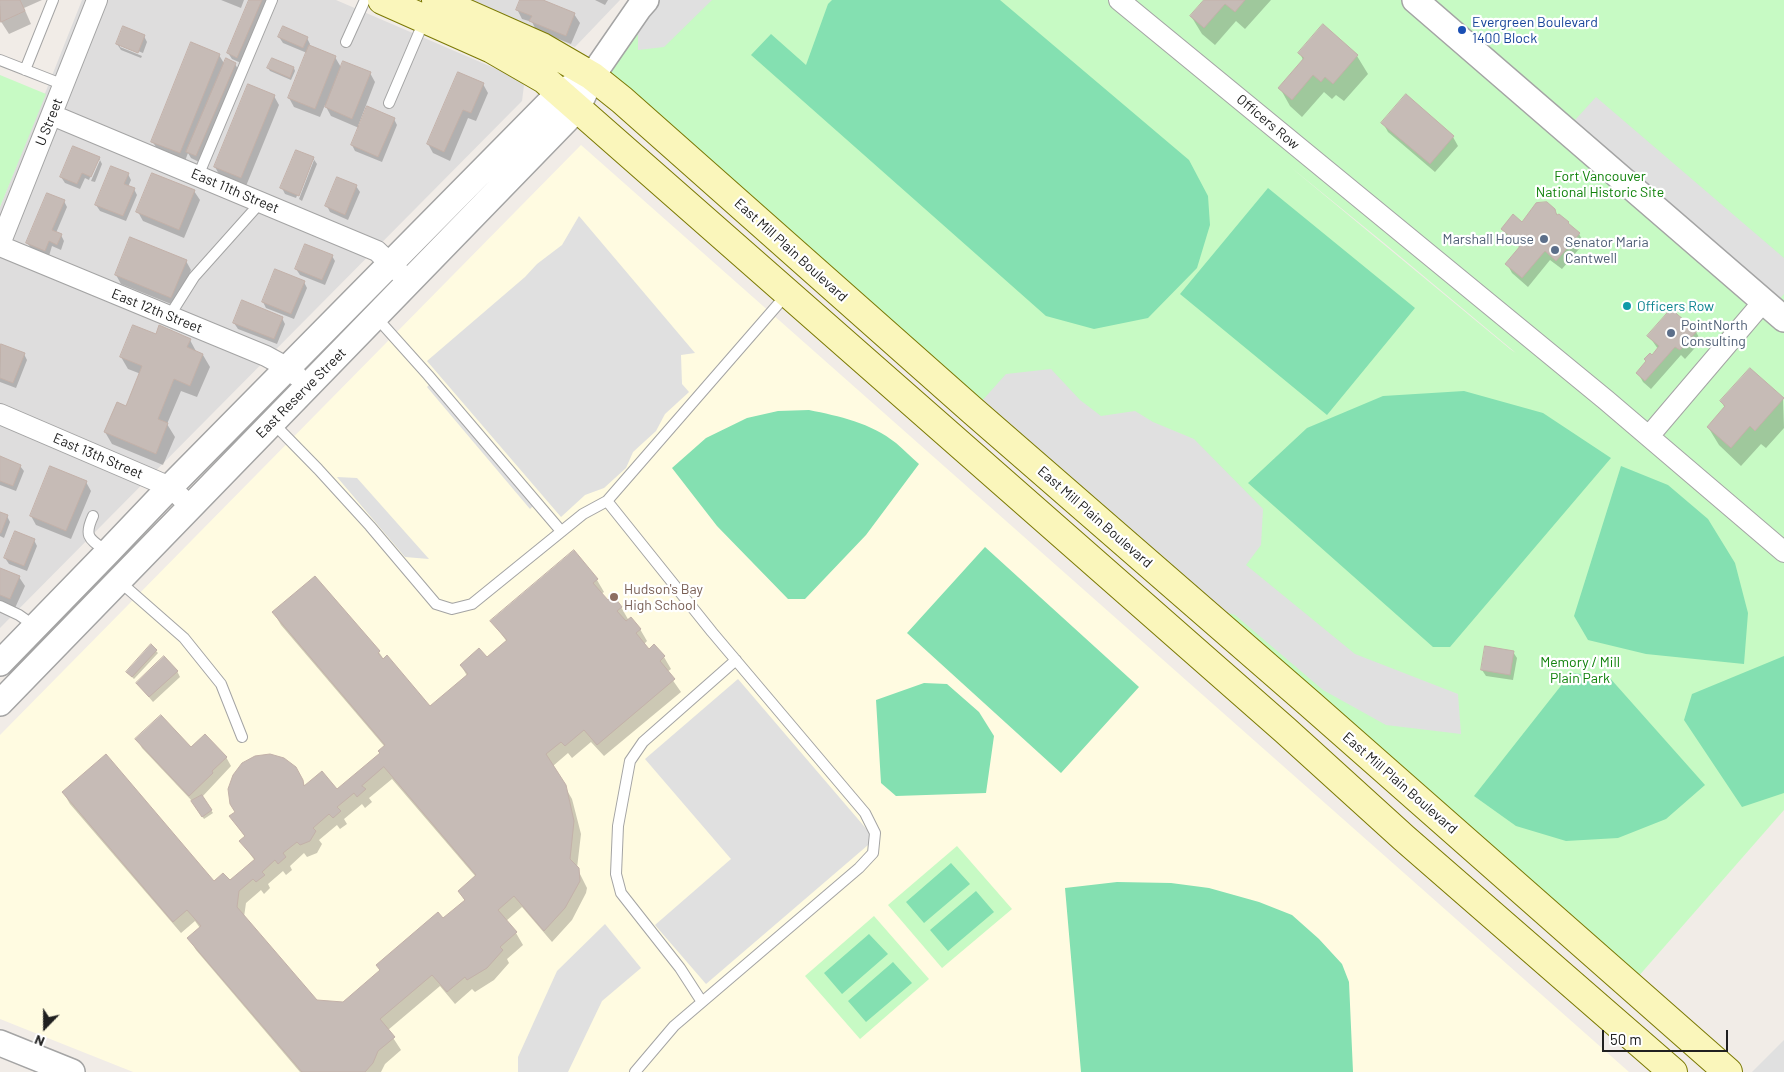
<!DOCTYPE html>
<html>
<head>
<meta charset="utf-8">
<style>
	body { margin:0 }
	#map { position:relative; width:1784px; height:1072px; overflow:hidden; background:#f1ece7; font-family:Barlow,sans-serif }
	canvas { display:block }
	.north { position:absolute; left:20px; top:1002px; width:50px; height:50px; -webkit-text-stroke:4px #fff; paint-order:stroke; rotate:202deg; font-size:14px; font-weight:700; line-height:20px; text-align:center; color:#202020 }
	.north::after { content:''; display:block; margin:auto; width:18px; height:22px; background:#202020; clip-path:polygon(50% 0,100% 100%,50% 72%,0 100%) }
	.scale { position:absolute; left:1602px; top:1030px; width:126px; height:22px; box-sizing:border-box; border:2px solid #202020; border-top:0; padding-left:6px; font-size:15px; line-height:18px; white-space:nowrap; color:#202020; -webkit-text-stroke:4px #fff; paint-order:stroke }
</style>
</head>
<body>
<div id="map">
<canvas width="1784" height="1072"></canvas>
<div class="north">N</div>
<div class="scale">50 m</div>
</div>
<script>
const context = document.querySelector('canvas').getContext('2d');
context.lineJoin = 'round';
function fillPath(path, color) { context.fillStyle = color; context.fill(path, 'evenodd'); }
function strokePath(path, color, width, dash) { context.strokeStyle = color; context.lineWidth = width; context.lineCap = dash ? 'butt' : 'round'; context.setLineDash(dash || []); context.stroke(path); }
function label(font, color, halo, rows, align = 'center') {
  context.font = font + ' Barlow,sans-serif'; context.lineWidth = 4.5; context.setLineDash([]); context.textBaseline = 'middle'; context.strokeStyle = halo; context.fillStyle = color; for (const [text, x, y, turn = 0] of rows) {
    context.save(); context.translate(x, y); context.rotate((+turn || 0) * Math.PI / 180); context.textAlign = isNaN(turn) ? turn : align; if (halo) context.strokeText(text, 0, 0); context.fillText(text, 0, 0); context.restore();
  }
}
fillPath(new Path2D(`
	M82,0h254l179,77 9,8 -2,16 -522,527v-421z
	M468,0h152l-45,47z`), '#dedddd');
fillPath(new Path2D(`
	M581,145l1048,927h-1496l-133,-53v-284z`), '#fffbe1');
fillPath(new Path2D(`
	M646,0h1138v810l-154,176 -1022,-907v-27zM1288,165l96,78 132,110 -6,-4z
	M0,75l46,19 -46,113z
	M957,846l55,63 -70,59 -54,-63z
	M874,916l55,63 -69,60 -55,-63z`), '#c7fac4');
fillPath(new Path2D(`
	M832,0h168l189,160 19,36 2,29 -13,43 -49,50 -54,11 -48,-13 -295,-261 20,-21 35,31 22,-61z
	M1268,188l147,120 -88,107 -147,-121z
	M1464,391l79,22 68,45 -161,189h-17l-185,-164 59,-55 76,-32z
	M809,410c30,6 62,13 87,33 8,7 15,14 23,21l-53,71 -61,64h-17l-71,-73 -45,-58 34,-30 41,-20 31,-7z
	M1621,466l47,19 40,34 27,44 13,50 -4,51 -98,-10 -58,-14 -14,-24z
	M985,547l154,140 -78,86 -154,-140z
	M1784,656v137l-42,14 -58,-87 8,-26z
	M1571,673l38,4 96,108 -39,34 -48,19 -52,3 -50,-15 -42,-30z
	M924,683l23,1 32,28 15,24 -8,57 -90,3 -15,-13 -5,-83z
	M951,863l19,21 -46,39 -18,-21z
	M1117,882l54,1 38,5 50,14 33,13 27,24 23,25 7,18 4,90h-272l-16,-184z
	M976,891l18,21 -46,39 -18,-21z
	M869,934l19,20 -46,40 -18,-21z
	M893,962l19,21 -46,39 -18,-21z`), '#84e0b1');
fillPath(new Path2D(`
	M646,0h66l-48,47 -26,3v-19z
	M1596,97l188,161v36l-13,14 -206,-177z
	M579,216l116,137 -14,2 1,29 7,8 -24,22 -9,17 -23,21 -7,16 -22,20 -19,7 -24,22 -134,-156 98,-84 12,-13 25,-19z
	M1051,369l29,31 21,16 34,-5 18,11 41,17 69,70 -2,36 -15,20 109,89 103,40 3,40 -75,-9 -63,-35 -88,-75 -42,-13 -220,-191 33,-37z
	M431,383l103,122 -4,4 -103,-122z
	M337,477l20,1 72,81 -24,-2z
	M738,679l137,160 -169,145 -51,-59 76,-66 -86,-100z
	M605,924l36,44 -39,33 -34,71h-50v-15l39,-86z
	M1784,1040v32h-32z`), '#e0e0e0');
fillPath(new Path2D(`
	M0,0h42l-18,8 7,16 -22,10 -9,-14z
	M221,0h23l-3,8z
	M251,0h16l-26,63 -9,-4 -4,-6z
	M521,0h19l34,14 6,9 -9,21 -35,-14 -4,-8 -10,-3 -5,-10z
	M595,0h13l-3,5z
	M1205,0h66l-26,29 -9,-8 -21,24 -13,-11 -11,-18z
	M1323,26l34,30 11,18 -24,27 -8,-6 -4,4 -8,-7 -22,25 -12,-11 -10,-18 23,-28 -3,-7z
	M144,36l3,6 -4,11 -23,-9v3l22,9 -1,2 -20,-8 -4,-6z
	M279,37l28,1 3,6 -1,3 26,10 7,12 28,4 5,9 -17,44h2l34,-7 3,6 -15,37 -27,-11 -3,-6 7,-17 -28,-12 -6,-11 -5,12 -26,-10 -5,-9 18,-45 -24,-10z
	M219,55l6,10 10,-1 3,5 -39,93 -8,-4 -3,-5 -3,8 -27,-11 -6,-9z
	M272,59l22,9 1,3 -4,9 -21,-9 -2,-3z
	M483,84l5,9 -12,28 -8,-3 -18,43 -17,-8 -5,-9z
	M274,96l5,9 -33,81 -26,-10 -5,-9z
	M1383,123l70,14 5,9 -23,26 -47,-40z
	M99,158l3,6 -7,18 -4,-1 9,-21h-3l-8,20 -4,-2 -5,11 -15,-6 -4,-6z
	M313,158l4,6 -15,37 -3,-2 15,-39h-2l-16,38 -11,-4 -3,-6z
	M128,174l3,6 -3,7 6,2 3,6 -11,26 -26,-10 -4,-6z
	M356,186l4,6 -12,28 -18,-8 -3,-6z
	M194,191l6,9 -16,38 -41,-17 -5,-9z
	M64,201l3,6 -11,26 5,2 3,6 -3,9 -9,-4 -3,10 -18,-8 -4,-5z
	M1554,210l4,6 21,18 5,9 -22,26 -12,-9 -22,27 -16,-14 -5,-9 13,-16 -12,-10 -5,-9 19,-5z
	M332,256l3,5 -10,24 -25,-10 -4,-6z
	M186,261l5,9 -15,36 -55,-22 -5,-9z
	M304,282l3,6 -13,31 -28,-11 -3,-6z
	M282,318l3,6 -8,20 -39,-15 -4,-6z
	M1696,332l5,9 -16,18 -4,-4 -30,34 -8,-7 -5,-9 20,-24 -9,-13z
	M190,340l7,13 6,2 7,12 -13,30 -16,-6 -14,33 8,13 -12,28 -51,-21 -7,-12 22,-24 14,-34 -13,-5 -7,-12z
	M2,346l22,8 3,6 -11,28 -16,-6v-32z
	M1783,399l1,29 -18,20 -5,-4 -20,22 -22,-21 -11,-18 17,-19 -4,-7z
	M0,457l20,9 4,5 -8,20 -16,-6z
	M86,482l5,9 -20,48 -35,-14 -5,-9z
	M0,513l7,3 3,6 -6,16 -4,-2z
	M34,540l3,6 -10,25 -18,-7 -4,-6z
	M573,552l24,28 7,12 -3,2 6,7 14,6 8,14 11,8 7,12 -3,3 5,6 15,7 7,12 -4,3 14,20 -77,64 -13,-14 -19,16 -4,-5 -15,13 19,33 9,35 -4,34 10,20 -1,5 -14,27 -20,22 -30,-35 -16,14 10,12 7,12 -16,14 2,4 -15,17 -19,12 -3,-3 -17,15 -15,-18 -52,44 13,20 -16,14 -4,8h-81l-104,-122 -7,-12 11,-10 -5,-7 -14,12 -111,-129 -7,-12 151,91 16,-1 25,-21 -14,-20 4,-4 -14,-20 64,-49 10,18 32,5 44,-37 4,-7 -104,-122 -7,-12 105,39 5,8 46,47 37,-31 -6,-11 26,-6 20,-17 -15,-21zM392,779l84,98 -17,14 6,10 -122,102 -26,-1 -73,-85 2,-14 15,-13 3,4 6,-6 -2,-4 15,-13 3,4 6,-5 -2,-4 14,-13 3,4 10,-4 5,-9 -3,-4 18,-15 3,4 7,-5 -3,-5 18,-15 3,4 7,-6 -3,-4z
	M0,569l19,8 6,9 -10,22 -15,-7z
	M151,646l7,7 -24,26 -5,-5z
	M1513,652l4,6 -4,22 -27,-4 -4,-6z
	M177,671l3,6 -27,25 -16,-19z
	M137,739l54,10 35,8 5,9 -29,31 11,16 -9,6 -12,-18 -50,-53z`), '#0003');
const building = new Path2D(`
	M0,0h20l5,11 -24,11z
	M249,0h13l-25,58 -10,-5z
	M520,0h23l32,13 -9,23 -37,-15 3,-5 -16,-6z
	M1204,0h41l-10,12 -10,-8 -21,24 -14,-12z
	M1323,24l35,31 -25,29 -8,-7 -4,5 -8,-7 -21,25 -14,-12 26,-30 -6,-5z
	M123,26l22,9 -7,18 -22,-9z
	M283,26l25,11 -5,11 -25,-11z
	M191,42l29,12 -40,99 -29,-11z
	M309,45l27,11 -21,53 -27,-11z
	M226,58l10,5 -40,93 -10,-4z
	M272,58l22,9 -4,11 -23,-10z
	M343,61l28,11 -19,47 -27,-12z
	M458,72l26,11 -13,30 -8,-3 -19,42 -17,-8z
	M248,84l27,11 -34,83 -27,-11z
	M1406,94l48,42 -24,28 -49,-41z
	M367,106l28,12 -17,39 -27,-12z
	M73,146l27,11 -9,20 -9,-4 -5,11 -17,-7z
	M296,150l18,7 -15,39 -19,-8z
	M111,166l18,7 -5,11 11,4 -12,28 -28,-11z
	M152,173l43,17 -16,40 -43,-18z
	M337,177l20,8 -12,30 -20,-9z
	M47,193l18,7 -13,30 10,4 -5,11 -8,-4 -4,10 -19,-8z
	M1547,202l8,7 1,4 1,2 2,-1 10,8 -1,1 12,10 -24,28 -11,-10 -23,27 -17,-14 16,-19 -20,-16 12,-15 9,8 14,-19z
	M130,237l57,23 -16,38 -56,-23z
	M305,244l28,11 -11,25 -27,-11z
	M275,269l30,12 -14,33 -29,-12z
	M242,300l41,17 -9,22 -41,-16z
	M1671,309l26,22 -17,19 -5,-3 -30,34 -9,-8 10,-12 -2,-2 6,-6 2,2 7,-9 -12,-10z
	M133,325l23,9 3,-9 32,14 -4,8 16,7 -13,32 -16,-7 -16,40 10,4 -12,31 -52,-22 13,-30 9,4 16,-40 -22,-9z
	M1,344l24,9 -12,30 -13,-5z
	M1750,368l34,30 -29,33 -5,-5 -19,22 -24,-21 18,-21 -5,-5z
	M0,456l21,9 -8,21 -13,-5z
	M50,466l37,15 -21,50 -36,-15z
	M0,512l8,3 -7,18h-1z
	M15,531l20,8 -11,27 -20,-8z
	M574,550l24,29 -5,4 15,17 5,-5 9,12 -5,4 9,10 5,-4 10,12 -5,4 13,16 5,-5 11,12 -5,5 15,18 -78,66 -13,-15 -19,16 -4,-4 -15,12 20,31 8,36 -4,38 9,9 1,13 -15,27 -21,23 -30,-35 -16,14 19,22 -17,15 3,3 -16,18 -20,12 -2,-3 -18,15 -15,-17 -52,44 15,18 -17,14 -5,12 -8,9h-63l-115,-134 14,-12 -14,-16 -14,12 -111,-130 44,-38 108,127 9,-8 7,7 25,-21 -16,-18 6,-5 -16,-20 6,-4 -5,-8 -2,-15 5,-14 9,-12 13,-7 15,-2 14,4 12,9 7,13 1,6 18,-15 15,18 43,-36 -2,-2 7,-6 -113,-133 43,-36 65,75 -2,2 5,6 4,-4 43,51 38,-32 -8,-9 19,-17 8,9 20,-17 -17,-19zM384,767l92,108 -18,16 7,9 -22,18 -5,-6 -62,53 4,5 -37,32 -26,-2 -80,-93 2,-16 14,-12 3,3 9,-7 -3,-3 13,-12 3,4 8,-7 -3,-4 14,-11 3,3 10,-4 6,-10 -3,-3 16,-14 4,4 8,-7 -4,-4 17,-14 3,4 9,-8 -4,-3z
	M0,568l20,8 -10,23 -10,-4z
	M151,644l6,6 -25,27 -6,-5z
	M1485,646l29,5 -4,24 -29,-5z
	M164,656l14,15 -29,26 -13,-14z
	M161,715l30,32 14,-13 22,23 -15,14 1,2 -24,23 -54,-57z
	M202,795l10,15 -10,7 -11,-16z`);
fillPath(building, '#c6bbb6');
strokePath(building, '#c3b1a9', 1);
const service = new Path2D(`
	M346,42l19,-42
	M0,60l64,25
	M25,70l28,-70
	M389,103l35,-82
	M198,176l74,-176
	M170,315l24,-38 67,-75
	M376,317l52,58 133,156
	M272,422l46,47 52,57 66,78 16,5 20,-5 111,-90 24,-13 180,-207
	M607,501l105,131 153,181 10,20 -2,20 -14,15 -185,158 -39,46
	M93,516c-10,22 -3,23 15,36
	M119,581l65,57 37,46 21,53
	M0,606l19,9 17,12
	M702,1002l-22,-34 -59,-75 -5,-19 2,-48 12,-65 13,-19 93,-82`);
const minor = new Path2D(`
	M1119,0l487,400 178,152
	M52,115l325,136 24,23
	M0,244l97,-244
	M0,246l266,110 22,12 9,8
	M0,414l170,73 20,19
	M1649,436l114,-134`);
const tertiary = new Path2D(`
	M1415,0l369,319
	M0,663l108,-111 62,-65 376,-381 13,-13 18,-9
	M0,703l577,-594 15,-33 47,-68 7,-8
	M0,1043l72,29`);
const secondary = new Path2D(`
	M382,0l110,49 52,30 741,651 119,108 269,234
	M436,0l106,47 50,29 30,24 351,311 336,292 419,369`);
strokePath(service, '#a4a4a4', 12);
strokePath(minor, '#a4a4a4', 22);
strokePath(tertiary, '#a4a4a4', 28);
strokePath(secondary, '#7b7904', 30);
strokePath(service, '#fff', 10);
strokePath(minor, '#fff', 20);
strokePath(tertiary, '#fff', 25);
strokePath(secondary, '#faf6bb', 28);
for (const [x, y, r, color] of [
	[1462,30,5,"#1a4fb4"],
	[1544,239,5,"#5c6f8a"],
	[1555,250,5,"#5c6f8a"],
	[1627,306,5,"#0f9aa8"],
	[1671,333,5,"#5c6f8a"],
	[614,597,5,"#8d6e63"]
]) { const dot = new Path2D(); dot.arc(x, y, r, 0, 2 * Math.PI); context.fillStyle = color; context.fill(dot); strokePath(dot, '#fff', 2); }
label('14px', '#164399', '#fff', [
	["Evergreen Boulevard",1472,22],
	["1400 Block",1472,38]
], 'left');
label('14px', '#202020', '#fff', [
	["U Street",49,122,-68],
	["Officers Row",1268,122,40],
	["East 11th Street",235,191,23],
	["East Mill Plain Boulevard",791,250,42],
	["East 12th Street",157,311,22],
	["East Reserve Street",301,393,-45],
	["East 13th Street",98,456,23],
	["East Mill Plain Boulevard",1095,517,41],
	["East Mill Plain Boulevard",1400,783,41]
]);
label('14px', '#10820b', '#fff', [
	["Fort Vancouver",1600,176],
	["National Historic Site",1600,192],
	["Memory / Mill",1580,662],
	["Plain Park",1580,678]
]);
label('14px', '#4e5e75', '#fff', [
	["Marshall House",1534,239,"right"],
	["Senator Maria",1565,242],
	["Cantwell",1565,258],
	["PointNorth",1681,325],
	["Consulting",1681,341]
], 'left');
label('14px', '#0d838f', '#fff', [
	["Officers Row",1637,306]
], 'left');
label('14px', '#785e54', '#fff', [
	["Hudson's Bay",624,589],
	["High School",624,605]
], 'left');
</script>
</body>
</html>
